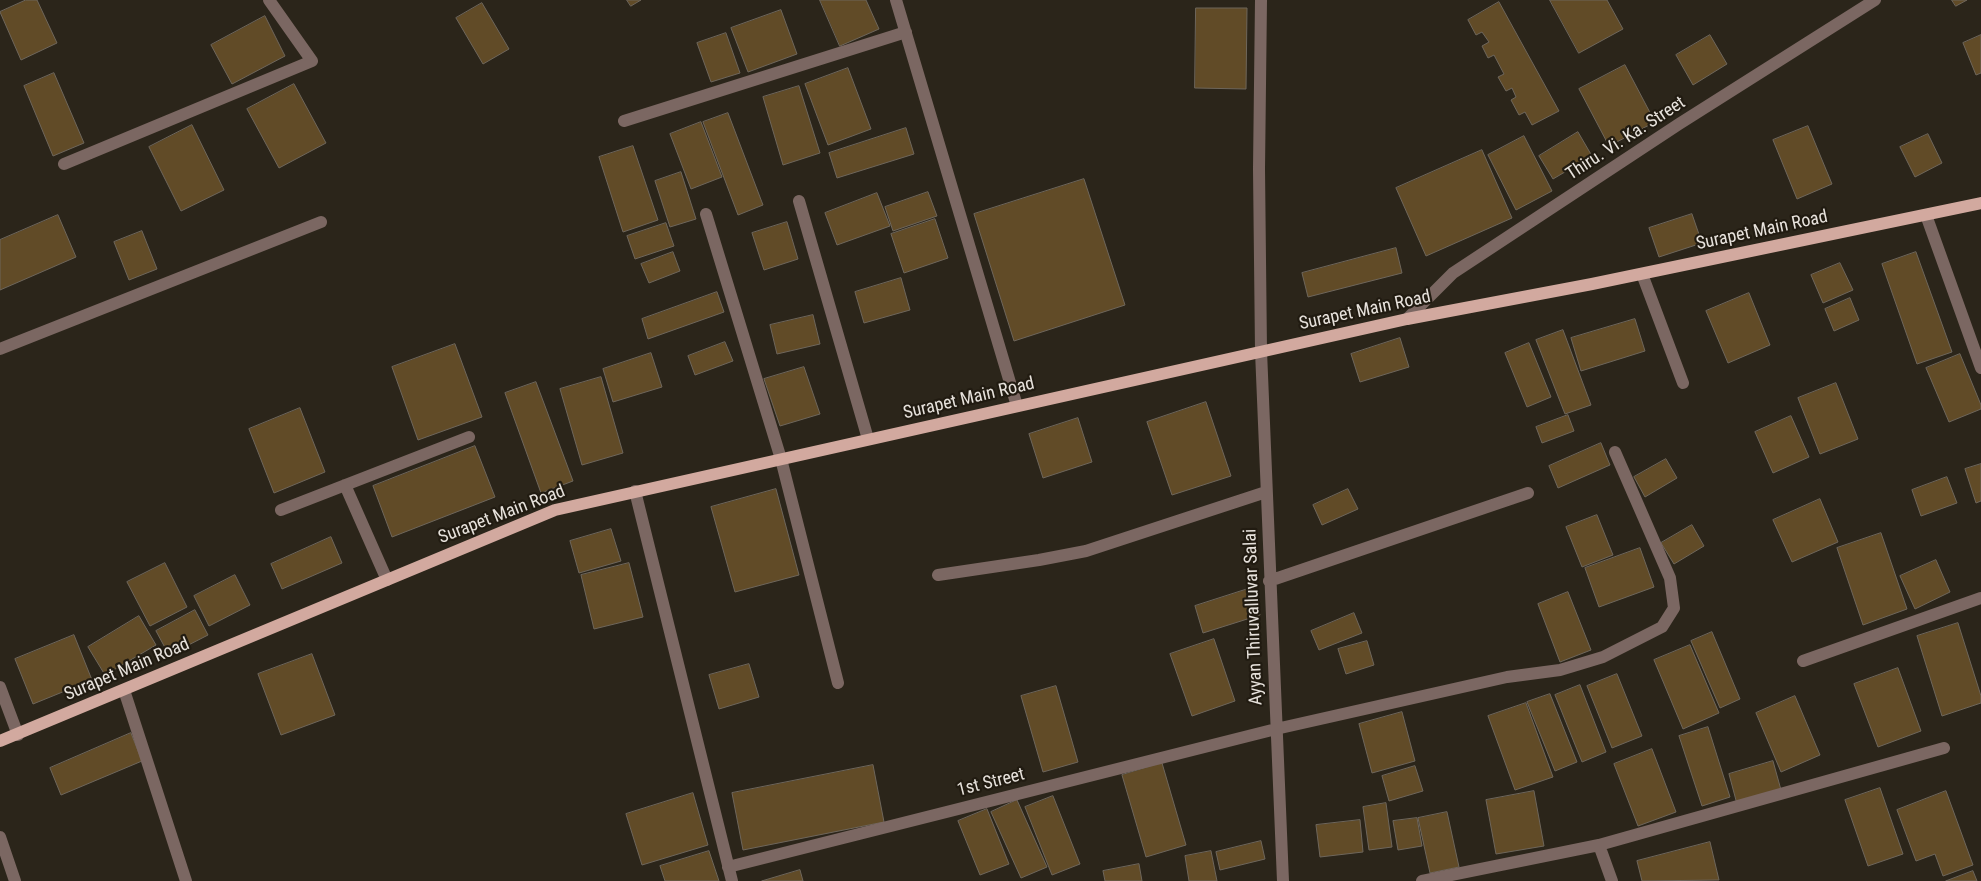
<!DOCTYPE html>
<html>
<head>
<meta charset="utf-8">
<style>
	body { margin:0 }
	canvas { display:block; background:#2b251a }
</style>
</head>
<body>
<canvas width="1981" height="881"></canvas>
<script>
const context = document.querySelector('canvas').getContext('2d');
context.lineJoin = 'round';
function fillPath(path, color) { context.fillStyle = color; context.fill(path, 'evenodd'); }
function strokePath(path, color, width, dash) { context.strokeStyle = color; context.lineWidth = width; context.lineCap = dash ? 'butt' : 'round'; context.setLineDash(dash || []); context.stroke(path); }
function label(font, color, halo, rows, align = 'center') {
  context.font = font + ' "Roboto Condensed",sans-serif'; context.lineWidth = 4.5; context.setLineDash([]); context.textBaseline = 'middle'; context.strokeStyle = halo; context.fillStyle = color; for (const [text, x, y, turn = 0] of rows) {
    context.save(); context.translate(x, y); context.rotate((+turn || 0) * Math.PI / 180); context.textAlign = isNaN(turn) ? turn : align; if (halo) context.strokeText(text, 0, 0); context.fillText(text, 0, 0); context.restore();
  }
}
const building = new Path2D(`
	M26,0h11l20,43 -36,17 -21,-48z
	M627,0h14l-10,6z
	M820,0h46l13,29 -39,17z
	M1550,0h57l16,29 -44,24z
	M1952,0h15l-11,6z
	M1499,2l60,109 -27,14 -7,-13 -6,3 -8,-15 5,-3 -4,-9 -6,3 -8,-14 6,-3 -10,-19 -6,3 -6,-12 7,-4 -7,-10 -6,3 -8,-15z
	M482,3l27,46 -26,15 -27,-46z
	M1196,8h51l-1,81 -51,-1z
	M781,10l16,44 -49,18 -17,-44z
	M265,16l20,40 -53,28 -21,-39z
	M726,33l14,40 -29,9 -14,-39z
	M1710,35l17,29 -34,21 -17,-30z
	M1981,35v38l-5,2 -13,-32z
	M1625,65l30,57 -46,24 -30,-57z
	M848,68l23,61 -43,16 -23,-61z
	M54,73l30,70 -31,13 -29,-70z
	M294,84l32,59 -47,25 -32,-59z
	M799,86l21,67 -37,12 -20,-68z
	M728,113l35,92 -25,10 -35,-93z
	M701,122l21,55 -31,12 -21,-55z
	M192,125l32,65 -43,21 -32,-64z
	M1808,126l24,58 -35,15 -24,-59z
	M906,128l8,26 -77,24 -8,-25z
	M1578,132l14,24 -39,23 -14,-23z
	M1928,134l14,29 -27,14 -15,-30z
	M1524,136l28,55 -36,19 -28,-55z
	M633,146l25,74 -35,12 -24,-75z
	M1482,150l30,68 -86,38 -30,-68z
	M681,172l15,47 -26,8 -15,-46z
	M1084,179l41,126 -111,36 -40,-127z
	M928,192l9,24 -44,15 -8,-24z
	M877,193l13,33 -53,19 -12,-32z
	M1692,214l10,29 -43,14 -10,-29z
	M58,215l18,42 -76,33v-50z
	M935,219l13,39 -44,15 -13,-39z
	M787,222l11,37 -34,11 -12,-37z
	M666,223l8,23 -39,13 -8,-23z
	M142,231l15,38 -28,11 -15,-38z
	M1396,248l6,25 -94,24 -6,-24z
	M673,252l7,19 -31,12 -8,-19z
	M1916,252l36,100 -35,12 -35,-100z
	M1840,263l13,27 -30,13 -12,-28z
	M901,278l9,32 -46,13 -9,-31z
	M717,292l7,20 -76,27 -6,-20z
	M1749,293l21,52 -42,18 -22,-52z
	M1850,298l9,22 -25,11 -9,-22z
	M813,315l7,29 -43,10 -7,-29z
	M1635,319l10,32 -64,20 -10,-33z
	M1563,330l28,75 -26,9 -29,-74z
	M1400,338l9,29 -49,15 -9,-28z
	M725,342l8,19 -38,14 -7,-19z
	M1529,343l22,54 -24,10 -22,-54z
	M455,344l27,73 -64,23 -26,-73z
	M651,353l11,34 -49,15 -10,-33z
	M1960,354l21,51v4l-32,13 -23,-54z
	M804,367l16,47 -40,12 -16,-47z
	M601,377l22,76 -41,12 -22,-76z
	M536,382l37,99 -32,12 -36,-100z
	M1836,383l22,56 -38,15 -22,-56z
	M1206,402l25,74 -59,19 -25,-73z
	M300,408l25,64 -51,21 -25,-64z
	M1568,415l6,16 -32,12 -6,-16z
	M1791,416l18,41 -36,16 -18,-41z
	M1078,418l14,44 -49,16 -14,-44z
	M1601,443l9,22 -52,23 -9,-22z
	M475,446l20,51 -103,40 -19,-51z
	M1666,459l11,19 -32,19 -11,-20z
	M1981,464v37l-5,2 -11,-34z
	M1947,477l10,26 -36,13 -9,-26z
	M776,489l23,86 -64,17 -24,-85z
	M1348,489l10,20 -36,16 -9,-20z
	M1820,499l18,43 -46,20 -19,-42z
	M1597,515l16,40 -31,12 -16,-40z
	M1692,525l12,21 -30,18 -13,-21z
	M611,529l10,32 -42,12 -9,-32z
	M1881,533l26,76 -44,16 -26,-77z
	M331,537l11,26 -60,26 -11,-25z
	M1640,548l14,39 -55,20 -14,-39z
	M1936,560l14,32 -35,17 -15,-33z
	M165,563l22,44 -37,19 -23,-44z
	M629,563l14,54 -49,12 -13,-54z
	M235,575l15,30 -41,21 -15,-30z
	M1251,588l9,27 -57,18 -8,-27z
	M1568,592l23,58 -31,12 -22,-58z
	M195,610l13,25 -39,20 -13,-24z
	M1354,613l8,20 -43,17 -8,-19z
	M139,616l17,29 -51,30 -17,-28z
	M1958,623l23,73v7l-39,13 -25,-80z
	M1712,632l28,67 -20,9 -29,-67z
	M74,635l18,45 -59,24 -18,-45z
	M1214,639l21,62 -43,15 -22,-62z
	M1367,641l7,24 -28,9 -8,-25z
	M1690,645l29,68 -36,16 -29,-69z
	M312,654l23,61 -54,20 -23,-61z
	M749,664l10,33 -40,12 -10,-34z
	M1898,668l23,63 -43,16 -24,-63z
	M1617,674l25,62 -30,12 -25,-62z
	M1580,685l26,67 -24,10 -27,-67z
	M1056,686l22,76 -35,10 -22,-76z
	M1550,694l27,68 -22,9 -28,-69z
	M1795,696l25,59 -39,17 -25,-59z
	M1526,703l27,74 -38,13 -27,-74z
	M1402,712l13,49 -43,12 -13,-49z
	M1708,727l22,70 -28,9 -23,-70z
	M131,733l11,28 -81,34 -11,-27z
	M1652,749l24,63 -38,14 -24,-62z
	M1773,761l8,29 -44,14 -8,-30z
	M1162,763l24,82 -40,12 -24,-82z
	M873,765l11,57 -141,28 -11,-57z
	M1415,766l8,25 -34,10 -7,-25z
	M1880,788l23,66 -35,12 -23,-66z
	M1534,791l10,55 -48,8 -10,-54z
	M1946,791l27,74 -30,11 -8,-22 -19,7 -19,-51z
	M693,793l15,52 -66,20 -16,-51z
	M1053,796l27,68 -28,11 -27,-68z
	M1017,800l30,67 -26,11 -30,-66z
	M1386,803l6,44 -23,3 -6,-43z
	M987,809l22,55 -29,11 -22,-54z
	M1447,812l12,55 -29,6 -12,-55z
	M1417,818l5,28 -24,4 -5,-29z
	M1360,820l3,32 -43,5 -4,-32z
	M1261,841l4,18 -45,11 -4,-18z
	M1710,842l9,38 -77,1 -5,-20z
	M709,851l10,30h-54l-5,-15z
	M1211,851l6,30h-28l-4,-25z
	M1139,864l3,17h-37l-2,-10z
	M800,870l3,11h-41z
	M1973,871l4,10h-31z`);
fillPath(building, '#614b27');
strokePath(building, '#6e665b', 1);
strokePath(new Path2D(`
	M896,0l121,406
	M1261,0l-2,169 2,182 22,530
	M624,121l282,-89
	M64,164l248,-103 -43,-61
	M799,201l69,238
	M706,214l75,245 57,224
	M1926,215l55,153
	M1642,274l41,109
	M1407,319l46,-46 226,-149 196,-124
	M0,349l321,-127
	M345,485l42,95
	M635,491l97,390
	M281,510l188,-73
	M938,575l101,-15 47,-9 180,-59
	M1269,581l259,-88
	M1803,661l178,-63
	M0,687l18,48
	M124,690l62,191
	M0,837l15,44
	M1599,845l13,36
	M728,867l548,-138 231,-52 53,-7 43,-13 59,-30 12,-19 -4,-30 -55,-126
	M1422,881l177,-36 345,-97`), '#7b6762', 12);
strokePath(new Path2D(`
	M0,741l555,-231 852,-191 185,-35 389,-81`), '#d2a99f', 12);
label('18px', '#e7e2dc', '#211b11', [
	["Thiru. Vi. Ka. Street",1626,139,-33],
	["Surapet Main Road",1762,231,-12],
	["Surapet Main Road",1365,311,-12],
	["Surapet Main Road",969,399,-13],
	["Surapet Main Road",502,515,-21],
	["Ayyan Thiruvalluvar Salai",1254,617,-92],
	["Surapet Main Road",127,670,-23],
	["1st Street",991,783,-14]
]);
</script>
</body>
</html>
